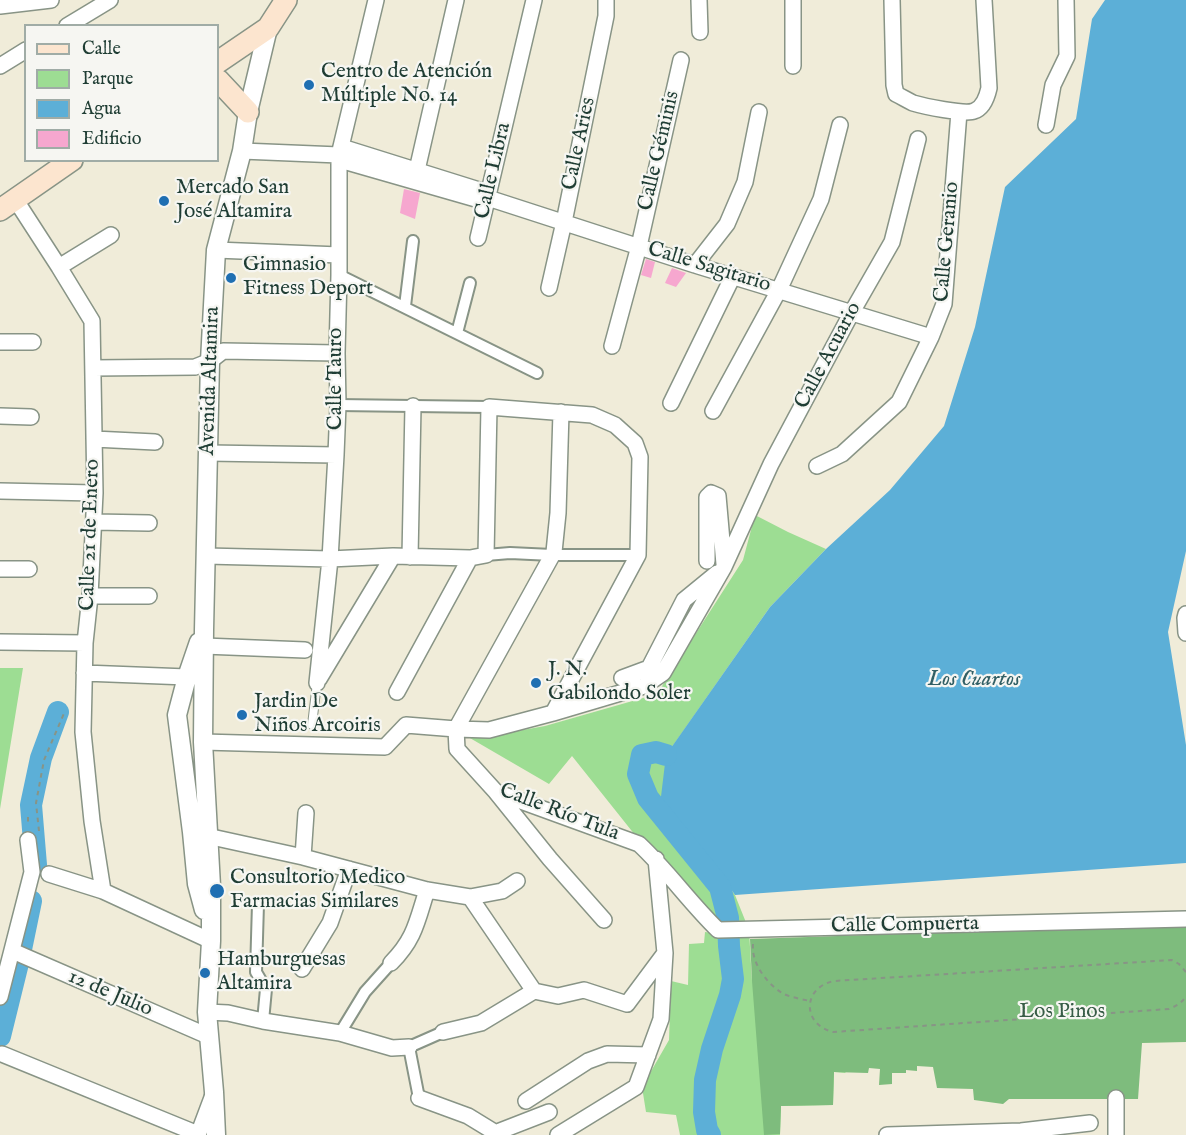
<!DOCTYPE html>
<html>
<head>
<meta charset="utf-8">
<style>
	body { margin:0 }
	#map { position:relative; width:1186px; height:1135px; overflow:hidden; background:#f0ecd9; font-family:"IM FELL English",serif }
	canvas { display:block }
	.legend { position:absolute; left:24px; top:24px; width:195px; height:138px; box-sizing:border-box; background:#f6f6f2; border:2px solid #a0aca6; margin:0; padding:8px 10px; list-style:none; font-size:18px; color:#1f3d34 }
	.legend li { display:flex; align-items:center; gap:12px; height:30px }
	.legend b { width:30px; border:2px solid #a0aca6 }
</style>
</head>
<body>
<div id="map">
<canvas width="1186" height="1135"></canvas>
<ul class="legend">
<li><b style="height:8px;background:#fce5cf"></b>Calle</li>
<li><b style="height:16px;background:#9ddd93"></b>Parque</li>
<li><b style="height:16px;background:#5cafd7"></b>Agua</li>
<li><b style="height:16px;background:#f6a7cf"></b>Edificio</li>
</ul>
</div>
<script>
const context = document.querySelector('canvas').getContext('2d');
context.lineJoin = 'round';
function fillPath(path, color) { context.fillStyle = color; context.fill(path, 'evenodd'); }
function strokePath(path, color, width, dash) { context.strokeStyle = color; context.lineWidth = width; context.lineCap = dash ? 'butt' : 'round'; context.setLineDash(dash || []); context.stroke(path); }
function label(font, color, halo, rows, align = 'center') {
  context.font = font + ' "IM FELL English",serif'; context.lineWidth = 4.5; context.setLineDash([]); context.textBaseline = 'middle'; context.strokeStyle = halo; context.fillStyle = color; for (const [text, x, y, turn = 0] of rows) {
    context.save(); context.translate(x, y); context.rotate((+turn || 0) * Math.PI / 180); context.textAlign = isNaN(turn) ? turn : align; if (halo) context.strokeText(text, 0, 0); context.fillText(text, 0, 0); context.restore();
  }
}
fillPath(new Path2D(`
	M755,515l33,17 38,17 -56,58 -103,147 17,80 35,38 16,23 14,35 3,51 94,92 -12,-1 -1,33 -52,1 -1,29h-100l-4,-20 -30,-3 -4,-25 27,-47 2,-59 17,4 1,-41 15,-1 1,-11 14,2 -84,-99 -63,-79 -23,28 -86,-50 32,1 50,-9 112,-32 86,-134z
	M0,668h23l-23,141z`), '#9ddd93');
fillPath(new Path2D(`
	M1186,924v118l-44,1 -4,56h-129l-6,5 -29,-4 -1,-11 -36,-1 -4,-21 -16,-1v5l-11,-1v3h-14v11l-13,1 1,-16 -11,-1 -1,5 -34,-1 -1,33 -52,1 -1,28 -16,1 -12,-154 -2,-42z`), '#7ebc7d');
fillPath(new Path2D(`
	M1105,0h81v551l-18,81 18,113v118l-451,32 -16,-23 -35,-38 -24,-29 6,-50 104,-148 56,-58 64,-59 54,-64 31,-99 30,-140 71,-68 16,-100z`), '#5cafd7');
strokePath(new Path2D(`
	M666,755l-10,-3 -14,3 -4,19 10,24 72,89 8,31 1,28 4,33 -3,16 -18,54 -7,31 -1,32 3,18 3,5
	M36,865l-5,-60 10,-47 17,-46
	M0,1036l19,-77 12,-58`), '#5cafd7', 22);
fillPath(new Path2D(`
	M404,189l16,4 -5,26 -15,-6z
	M646,259l9,3 -4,16 -10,-3z
	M672,268l14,5 -10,14 -11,-4z`), '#f6a7cf');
const service = new Path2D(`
	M312,725l5,-42`);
const pedestrian = new Path2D(`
	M339,275l198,98
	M405,306l8,-65
	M457,333l13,-50
	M338,405l151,2
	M486,555l24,-2 42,2h86
	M258,904l-2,68 10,17 -3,32
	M340,1033l25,-41 26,-29
	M419,1098l-10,-51 34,-15`);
const minor = new Path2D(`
	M699,0l1,32
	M793,0v66
	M892,0l2,85 2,9c6,3 11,6 17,9 10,3 52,12 61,8 9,-3 13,-14 15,-23l-5,-88
	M0,6l51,-6
	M67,26l43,-26
	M0,66l26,-16
	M1046,125l7,-40 14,-29 -1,-56
	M242,151l97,4
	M417,170l39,-170
	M488,198l-12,1 -129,-37 -8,-7 9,-6 131,41 9,8 207,67 236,72
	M15,199l44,68 33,54 3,172 -5,103 -5,47 -2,89 9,89 11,70
	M478,238l56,-238
	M216,250l123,5
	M695,265l32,-41 18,-42 14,-70
	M59,267l52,-32
	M549,288l15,-66 42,-206v-16
	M0,342h33
	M612,346l27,-100 42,-186
	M93,368l102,-1 15,-6 13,-10 114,2
	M671,403l62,-127
	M713,411l66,-121 42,-91 19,-74
	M0,416l31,1
	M94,439l61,3
	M208,453l128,2
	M817,466l25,-12 57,-52 32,-65 13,-33 15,-192
	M0,491l95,2
	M94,522l55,1
	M206,556l124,3 63,-3 77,2 16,-3 3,-148 103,8 23,10 20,18 5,14 -2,98 -85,158
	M410,557l3,-151
	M707,561v-64l4,-4 7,3 6,68
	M0,569h29
	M90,596h59
	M1186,614l-1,4 1,15
	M0,642l85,1
	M204,646l101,4
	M84,673l103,4
	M622,678l27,-10 35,-68 33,-27
	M319,679l74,-123
	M317,683l13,-124 6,-104 2,-50 -1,-52 2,-78v-120l37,-155
	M397,692l73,-134
	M456,729l98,-177 4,-39 3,-101
	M456,729l1,20 39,43 54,67 54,61
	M203,742l182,5 21,-22 50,4 33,1 64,-17 91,-27 19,-13 61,-106 47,-103 81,-152 40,-70 26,-103
	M496,792l143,52c29,27 51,59 79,86l468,-11
	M207,836l96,21 124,33 43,7 32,-6 15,-10
	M303,857l3,-44
	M49,874l54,17 108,50
	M470,897l64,94
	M13,949l2,3 9,4 184,80
	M391,963c24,-24 26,-42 36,-73
	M302,969l28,-46 19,-54
	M0,997l32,-125 -4,-32
	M207,1012l21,1 35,8 77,12 52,15 17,-1
	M443,1032l38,-9 53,-32 24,5 26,-6 43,14 38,-51
	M2,1054l196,80
	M419,1098l49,18 31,19
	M1116,1098v37
	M526,1101l62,-40 19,-7 41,1
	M495,1133l54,-21
	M198,1135l15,-40
	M558,1135l78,-48 25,-68 4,-66 -9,-94
	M887,1135l134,-4 69,-8`);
const tertiary = new Path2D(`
	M199,642l-12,35 -10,38 15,117 5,52 7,26
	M216,1135l-2,-43 -7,-80 4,-71v-55l-8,-144 1,-112 6,-269 6,-111 26,-99 6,-39 20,-84`);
const secondary = new Path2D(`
	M218,62l50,-34 18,-28
	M218,80l30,32
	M0,210l72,-50`);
strokePath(service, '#889486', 10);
strokePath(pedestrian, '#889486', 14);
strokePath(minor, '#889486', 18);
strokePath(tertiary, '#889486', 21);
strokePath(secondary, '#889486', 24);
strokePath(new Path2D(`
	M28,817v9
	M39,831l-3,-28 8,-43 21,-49
	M753,944c-2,18 13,39 29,49 7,4 19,6 28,8
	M1186,972l-7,-8 -7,-4 -338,21c-31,6 -33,43 -1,51l336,-23c7,-3 13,-6 17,-13`), '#889486', 2, [4.5, 4.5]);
strokePath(service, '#fff', 8);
strokePath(pedestrian, '#fff', 10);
strokePath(minor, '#fff', 15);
strokePath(tertiary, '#fff', 18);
strokePath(secondary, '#fce5cf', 21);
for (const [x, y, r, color] of [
	[309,85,6,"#1f6fb2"],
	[164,201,6,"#1f6fb2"],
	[231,278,6,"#1f6fb2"],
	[536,683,6,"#1f6fb2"],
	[242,715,6,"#1f6fb2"],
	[217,891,8,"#1f6fb2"],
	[205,973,6,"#1f6fb2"]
]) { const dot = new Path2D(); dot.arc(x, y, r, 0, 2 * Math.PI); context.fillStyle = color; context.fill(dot); strokePath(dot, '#f6f6f2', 2); }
label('21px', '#1f3d34', '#f6f6f2', [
	["Centro de Atención",321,73],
	["Múltiple No. 14",321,97],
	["Mercado San",176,189],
	["José Altamira",176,213],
	["Gimnasio",243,266],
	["Fitness Deport",243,290],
	["J. N.",548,671],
	["Gabilondo Soler",548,695],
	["Jardin De",254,703],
	["Niños Arcoiris",254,727],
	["Consultorio Medico",230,879],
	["Farmacias Similares",230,903],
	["Hamburguesas",217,961],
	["Altamira",217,985]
], 'left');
label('21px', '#1f3d34', '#f6f6f2', [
	["Calle Aries",580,144,-78],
	["Calle Géminis",660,151,-77],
	["Calle Libra",494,171,-77],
	["Calle Geranio",948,242,-85],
	["Calle Sagitario",709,268,17],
	["Calle Acuario",829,356,-62],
	["Calle Tauro",337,379,-90],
	["Avenida Altamira",211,381,-88],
	["Calle 21 de Enero",91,535,-88],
	["Calle Río Tula",559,813,21],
	["Calle Compuerta",905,926,-1],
	["12 de Julio",110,994,23]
]);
label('21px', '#385d47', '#f6f6f2', [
	["Los Pinos",1062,1013]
]);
label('italic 22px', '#315f65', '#f6f6f2', [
	["Los Cuartos",974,680]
]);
</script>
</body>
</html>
